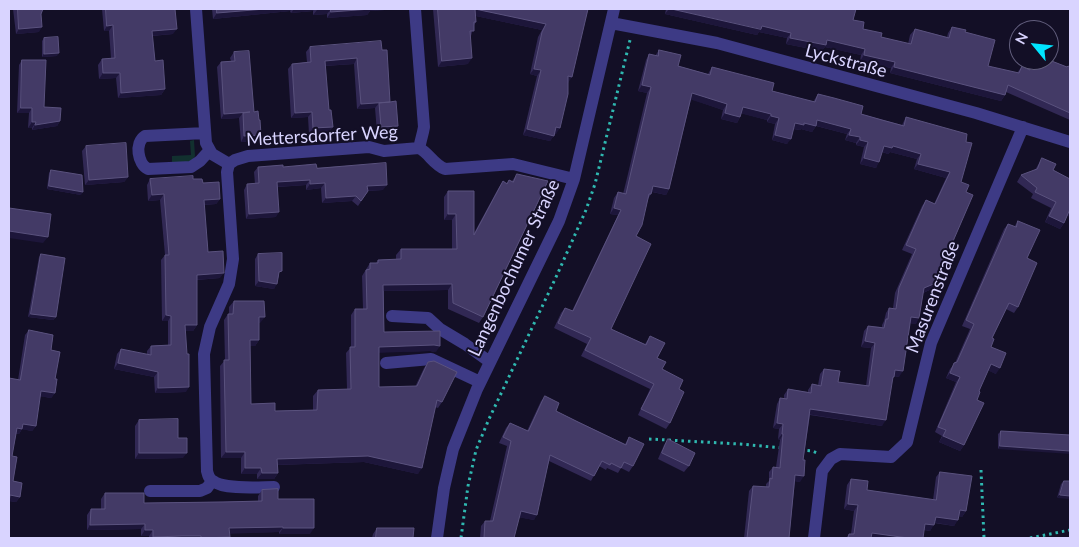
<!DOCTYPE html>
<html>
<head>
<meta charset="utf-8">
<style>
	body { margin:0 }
	#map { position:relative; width:1079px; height:547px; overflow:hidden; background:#130f26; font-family:Lato,sans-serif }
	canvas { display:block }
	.frame { position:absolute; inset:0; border:10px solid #d9d4ff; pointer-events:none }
	.north { position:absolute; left:1009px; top:20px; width:50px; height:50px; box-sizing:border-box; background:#130f26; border:1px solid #625e7d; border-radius:50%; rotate:298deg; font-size:14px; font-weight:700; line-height:20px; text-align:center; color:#d9d4ff }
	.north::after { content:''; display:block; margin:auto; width:18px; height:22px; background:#00e5ff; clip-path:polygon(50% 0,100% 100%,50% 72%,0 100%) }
</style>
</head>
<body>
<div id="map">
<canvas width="1079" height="547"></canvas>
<div class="frame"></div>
<div class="north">N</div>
</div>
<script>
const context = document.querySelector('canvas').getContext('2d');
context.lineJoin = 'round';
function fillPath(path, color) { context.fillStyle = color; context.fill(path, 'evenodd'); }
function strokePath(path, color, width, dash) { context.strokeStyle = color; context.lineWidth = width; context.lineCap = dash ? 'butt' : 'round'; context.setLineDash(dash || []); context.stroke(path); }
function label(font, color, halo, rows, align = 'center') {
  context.font = font + ' Lato,sans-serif'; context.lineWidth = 4; context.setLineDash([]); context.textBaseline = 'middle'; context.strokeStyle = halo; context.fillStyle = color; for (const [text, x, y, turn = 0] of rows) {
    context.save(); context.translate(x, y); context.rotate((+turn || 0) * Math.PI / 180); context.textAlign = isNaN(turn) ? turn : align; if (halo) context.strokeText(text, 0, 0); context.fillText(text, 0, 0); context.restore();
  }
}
fillPath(new Path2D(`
	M194,140l1,16 -4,6 -19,1v-7l19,-1 -1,-14z`), '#12302f');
strokePath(new Path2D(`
	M649,439l91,5 43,4
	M801,450l11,1 5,2
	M981,470l3,68
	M461,538l7,-52 8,-36 13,-31 68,-144 29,-65 9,-26 35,-144
	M1030,538l40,-8`), '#2fb8b0', 3, [2.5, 4]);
strokePath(new Path2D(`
	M196,9l10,134 6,11 17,10 -2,8 6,87 -4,25 -19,43 -6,27 3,117c1,4 2,8 6,10 11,9 47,6 61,6
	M415,9l9,118 -1,5 -4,16
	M611,23l106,20 259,70 94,29
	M205,133l-60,3c-11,7 -7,28 3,33l43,-2 9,-6 9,-10
	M229,164l6,-4 13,-4 121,-9 15,4 35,-3c10,5 14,16 26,21l68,-5 61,15
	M392,316l36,2 12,11 25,15 25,18
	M386,363l45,-4 49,23
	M150,491h50l7,-3 5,-7
	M437,538l7,-50 9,-39 24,-60 82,-168 15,-42 40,-170
	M814,538l8,-67 9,-12 9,-5 51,3 16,-15 24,-99 92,-216`), '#3d3a85', 12);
fillPath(new Path2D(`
	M13,9h30l-2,5 -2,18 -23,2z
	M102,9h73l-2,25 -21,2 3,25 10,28 -4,6 -43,3 -2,-20 -17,1 -1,-14 4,-6 9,-1 -2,-27h-5z
	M212,9h188l-30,2 -3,4 -40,3v-4l-14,1v-4l-22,2 -1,-2 -77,8z
	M433,9h155l-20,74 -12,51h-1l-5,7 -27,-6 14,-59 -7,-2 8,-37 4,-7 -66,-14v6l-2,3 -3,11 -3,28 -30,3z
	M666,9h190l-3,11 10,9 18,8 27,7 2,-9 5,-6 32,8 1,-4 4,-6 13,5 23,34 29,7 5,-7 7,4 5,-10h15l18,7h3v53l-64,-28 -1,3 -4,6 -111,-28 1,-5 -31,-7 1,-6 -36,-8 -4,4 -35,-7 1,-6 -28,-6 -2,3 -92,-21z
	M44,38l13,18 -15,1v-16z
	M310,47l72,3 8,52 8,24 -4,5 -17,1 -2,-24 -18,1 -3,-45 -29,2 4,44 4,17 -4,5 -20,2 -1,-17 -17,1 -3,-49 4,-5 15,-2 -1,-10z
	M659,50l19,16 30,8 4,-7 60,24 41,11 5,-8 43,20 41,11 4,-8 60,25 -5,40 5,10 -30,91 -4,6 -9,4 -7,31 -6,-1 -11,54 -5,-1 -2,3 -10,47 -72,-11 -10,67 -5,-1 -6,57h-45l5,-47 4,-5 13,1v-3l3,-3v-9l4,-5h3l4,-27 -2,-1 1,-10 -6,-1 4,-24 3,-6 4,1v-4l4,-6 20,3v-2l4,-6 6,1 2,-11 4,-5 14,13 28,4 5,-38 -10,-1 3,-16 4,-5 14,1v-2l2,-4 2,-8 3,-5h4l2,-15 17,-39 -10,-4 20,-44 4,-6 8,4 12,-26 -32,-9 3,-10 -27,-7 -2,2 -6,-2 -6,16 -16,-4 4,-17 -8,-2v-2l-11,-3 2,-6 -31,-8 -4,6 -11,-3 -1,1 -7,-1 -6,15 -15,-4 3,-16 -8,-2v-2l-26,-7 -1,4 -3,6 -16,-4 2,-9 -32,-11 -22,90 -3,6 -14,-3 -1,2 -3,5 -12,37 -25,93 34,15 5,-8 7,22 5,11 17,20 -9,34 -4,6 -28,-14 12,-26 -69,-33 6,-12 -33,-16 7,-15 4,-5 7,3 46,-96 -8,-1 4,-16 4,-6 5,2 4,-16 20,-85 -9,-2 8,-31 3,-6 6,2z
	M234,52l20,60 4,29 -17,1 -2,-24 -18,1 -4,-52 4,-5 10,-1 -1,-3z
	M22,60l22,47 16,14 -3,5 -25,4v-2h-4l1,-15h-12l2,-48z
	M86,146l42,31 -4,5 -39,3 -3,-34z
	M1042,158l11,12 17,9v38l-3,-2 -3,8 -4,6 -15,-7 6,-14 -20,-10 2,-4 -16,-12 4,-7 14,-5z
	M258,167l59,1 66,22 -15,1 -10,15 -6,-5 -30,2 -1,-15 -15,2v-5l-28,2 -2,30 -30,2 -2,-29 3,-6h8l-1,-12z
	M51,170l30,25 -34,-6 2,-16z
	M517,174l-34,143 -4,6 -31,-14v-19l-64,1v41l52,20 -6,-1 -51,1v35h36l9,-19 4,-6 14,40 -4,6 -3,-1 -17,67 -54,-12 -86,3v8l-4,6h-17v-5h-16v-16h-20l-1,-92 5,-6 -1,-40 4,-6h1v-7l5,-6 26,22h-1v17l-4,6h-5l1,58 24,7 38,-1v-14l5,-6 29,-1 -1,-36 5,-6v-32l4,-6h8l-1,-33 8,-13h6l2,-3 18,-1v-4l5,-6h51v-29h-8v-23l4,-6 26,42 25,-46 4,-6 4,2 2,-3 3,1z
	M150,179h43l10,4 17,16 -4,5 -12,1 4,47 12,26 -23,2v45l-4,6h-8l1,61 -31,1 -1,-16 -40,-8 3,-15 4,-5 26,6v-4l4,-5 17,-1v-24h-6l-1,-61 4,-5 -5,-55 -12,1 -1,-16z
	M1018,221l9,37 -9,49 -4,6 -8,-4 -14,29 -1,9 5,27 -8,-4 -9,21 -15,54 -4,6 -21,-9 3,-6 -7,-4 21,-50 -10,-4 4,-9 5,-6 15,-34 -8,-3 42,-97 4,-5 6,3z
	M41,254l15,63 -3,3 -25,-3 11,-60z
	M258,254l21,22 -5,13 -19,-3v-27z
	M29,330l24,5 -2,15 9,2 -5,27h2l-2,14 -4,5 -11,-2 -4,30 -4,5 -10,-2 -3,5h-3l-4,22 5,1 -4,24 9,2 -2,14 -4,5 -7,-1v2v-125l9,2 7,-45z
	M545,396l11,15 69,33 4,-7 4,29 -4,6 -8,-4 -3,5 -11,-5 -1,2 -7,-4 -8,15 -42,-20 -15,59 -15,-3 -5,21h-34l1,-12 4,-5h5l17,-75 -8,-3 7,-15 4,-5 17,8 14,-30z
	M139,420l39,18 5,20 -48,1v-33z
	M1001,431l69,4 -72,14v-15z
	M668,439l21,27 -5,6 -26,-13 6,-14z
	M940,472l26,39 -4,6 -3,-1 -5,10 -20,-3 -4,8 -6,-1 -1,8h-77l3,-4h2l3,-23 -10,-2 3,-24 4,-6 16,11 66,10 3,-23z
	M1064,481h6l-13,17 4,-14z
	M262,490l16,9 32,35h-31v-2l-50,1v5h-80v-2h-8v-7l-54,1v-15l4,-6h10v-10l4,-6 39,10 114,-2v-5z
	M377,528l36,10h-41l1,-4z`), '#312854');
fillPath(new Path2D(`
	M265,9h27l-2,2 -77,8 4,-6z
	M294,9h20l-1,2 -22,2z
	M331,9l-4,5 -14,1 4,-5z
	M369,9h31l-30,2 -3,4 -40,3 4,-6z
	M475,9l71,15 -4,6 -71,-15z
	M669,9l93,17 29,7 -4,5 -28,-6 -2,3 -92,-21z
	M113,25l-4,6h-5l3,-5z
	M42,27l-3,5 -23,2 3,-5z
	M177,29l-4,5 -25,2 4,-5z
	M790,38l37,2 38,9 -4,6 -36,-8 -4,4 -35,-7z
	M59,53l-2,3 -15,1 2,-3z
	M864,55l31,7 -4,6 -31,-7z
	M357,58l-3,6 -33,2 4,-5z
	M472,58l-4,6 -30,3 4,-6z
	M894,67l111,28 -4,6 -111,-28z
	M534,69l7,1 -4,6 -7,-2z
	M103,73h17l-4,5 -17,1z
	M568,76l4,1 -4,6 -4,-1z
	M642,85l9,2 -4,6 -9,-2z
	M165,89l-4,6 -43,3 3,-5z
	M692,93l35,11 -4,6 -34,-11z
	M390,102l-11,1 -4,5 -18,1 4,-5z
	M743,107l28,7 -4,6 -28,-7z
	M21,108h11l-3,5h-12z
	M312,112l-4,5 -17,1 4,-5z
	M243,113l-4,5 -18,1 3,-5z
	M725,113l15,4 -3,6 -16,-4z
	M771,116l8,2 -4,6 -8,-2z
	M817,120l34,9 -4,5 -34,-9z
	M60,121l-3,5 -25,4 3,-5z
	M32,122h4l-4,6h-4z
	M795,123h9l12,3 -4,6 -11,-3 -1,1 -9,-2z
	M398,126l-4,5 -17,1 4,-5z
	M333,127l-4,5 -20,2 4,-6z
	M556,127l4,1 -4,6 -4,-1z
	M527,129l27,7 -4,5 -27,-6z
	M261,135l-3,6 -17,1 3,-6z
	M775,135l16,4 -4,5 -15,-4z
	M849,135l11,2 -4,6 -11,-3z
	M860,140l8,2 -4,5 -8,-2z
	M884,146h9l28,8 -4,5 -27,-7 -2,2 -8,-3z
	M864,158l15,4 -3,6 -16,-4z
	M918,164l32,8 -4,6 -32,-9z
	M128,177l-4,5 -39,3 4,-5z
	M310,180l-4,5 -32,2 3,-5z
	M325,183l-4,5 -15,2 4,-6z
	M387,185l-4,5 -19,1 3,-5z
	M49,186l34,6 -2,3 -34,-6z
	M653,186l16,3 -3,6 -17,-4z
	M164,194l-4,6 -12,1 4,-6z
	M356,196l-4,5 -30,2 4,-5z
	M220,199l-4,5 -16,1 4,-5z
	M614,208l7,2 -3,5 -8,-1z
	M1070,209v8l-4,-2z
	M279,212l-3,5 -30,2 3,-5z
	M448,214h8l-4,6h-8z
	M1049,216l15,7 -4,6 -15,-7z
	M9,231l39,6 -5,6 -34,-5z
	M224,273l-4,5 -27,2 4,-5z
	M259,281l18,3 -3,5 -19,-3z
	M936,283l-4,6 -12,5 4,-6z
	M452,284l-4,6 -69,1 4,-6z
	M31,314l25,3 -3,3 -25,-3z
	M166,315l5,1 -3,5h-6z
	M259,317h6l-5,6h-5z
	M911,317l8,1 -3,6 -9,-1z
	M185,325h12l-4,6h-12z
	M250,340h9l-4,6h-9z
	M865,341l10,2 -4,5 -10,-1z
	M434,345l6,1 -4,6 -6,-1 -55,2 4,-6z
	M118,363l40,9 -4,5 -40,-8z
	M991,364l9,4 -4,6 -9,-4z
	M895,370l8,1 -4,6 -8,-2z
	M950,373l10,4 -4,5 -10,-4z
	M189,387l-3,5 -31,1 3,-5z
	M41,391l14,2 -4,5 -14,-2z
	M810,409l76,11 -4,6 -75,-12z
	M777,423l6,1 -4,5 -6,-1z
	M23,424l13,2 -4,5 -12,-2z
	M17,428l5,1 -3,5 -6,-1z
	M782,434h1l-3,6 -2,-1z
	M943,436l21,9 -4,6 -21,-9z
	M1000,446l70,5v3l-72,-5z
	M226,452h19l-4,6h-20z
	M139,453h48l-4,5 -48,1z
	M368,456l54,12 -4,6 -54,-12 -91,3 4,-6z
	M245,468h16l-4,6h-16z
	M262,473h16l-4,6h-17z
	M795,475l9,1 -4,6 -8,-1z
	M10,495l10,2 -4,5 -7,-1z
	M1060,495l10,1v3l-13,-1z
	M848,504l10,1 -4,6 -10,-2z
	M960,510l6,1 -4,6 -6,-1z
	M521,511l16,4 -3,5 -17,-3z
	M936,517l22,3 -4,6 -22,-4z
	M145,524l-4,5 -54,1 3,-5z
	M925,524l9,1 -4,6 -8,-2z
	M283,527l-4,5 -54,2 4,-6z
	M283,528h31l-4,6h-31z
	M145,530h8l-4,6h-8z
	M872,533l36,5h-40z
	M182,536h19l-1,2h-47v-1z
	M230,537l-1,1h-28z`), '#1d163a');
const building = new Path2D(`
	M18,9h25l-2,5 1,13 -23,2z
	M106,9h69l2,20 -25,2 3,30 8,-1 2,29 -44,4 -1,-20h-17l-1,-14 13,-1 -2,-33 -6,1z
	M217,9h48l-48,4z
	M331,9h40l-40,3z
	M438,9h150l-16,68 -4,-1v18l-8,34 -4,-1 -2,9 -27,-7 14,-59 -7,-1 8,-37 4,-8 -71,-15 1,13h-2v9h-4l2,27 -30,3z
	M672,9h184l-3,11 11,2 -1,7 19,4 -1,4 30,7 4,-15 34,9 3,-11 14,3 -1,2 30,8 -7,26 31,7 3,-7 8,4 5,-10h14l18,7 1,-1 2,1v46l-62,-28 -3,10 -111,-28 1,-5 -31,-7 1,-6 -38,-9 -1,5 -36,-7 1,-5 -29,-7 -1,3z
	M58,37l1,16 -15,1v-16z
	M381,41l1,9h5l3,52 6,-1 2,25 -17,1 -2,-24 11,-1 -29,2 -4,-46 -32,3 4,49h2l2,17 -20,1 -1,-16 -17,1 -3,-49 19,-2 -1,-15z
	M659,50l22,5 -3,11 32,9 2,-8 62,16 -2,8 43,11 3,-8 16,4 29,8 -2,8 21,6 22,6 2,-9 61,17 -1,8 6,1 -11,39 8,3 -3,7 7,3 -32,74 -5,14 -12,5 -5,30 -8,-1 -8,54 -8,-1 -1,7h-1l-7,43 -76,-11 -7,51h2l-1,16 -9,-1 -6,63h-42l6,-52 16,1 1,-9 2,1 1,-12 7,1 3,-34h-1l1,-10 -6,-1 3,-25 7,1 1,-10 23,4 1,-9 9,2 3,-17 16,2 -2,11 31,4 6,-43 -10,-2 3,-15 16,2 2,-9h2l1,-11 7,1 3,-21 17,-39 -10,-4 20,-45 9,4 15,-32 -32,-8 3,-10 -28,-8 -1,2 -8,-2 -5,16 -15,-4 4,-16 -8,-2v-3l-11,-2 2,-6 -34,-9 -1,6 -12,-3v2l-9,-2 -4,16 -16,-4 4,-17 -8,-2v-2l-28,-7 -3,10 -8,-2 -7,-2 2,-9 -35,-11 -23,96 -16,-3 -2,8h-2l-7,31 -6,11 15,8 -40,85 35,16 4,-9 15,7 -8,15 9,4 -4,7 21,11 -4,9 5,3 -14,31 -29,-14 13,-25 -69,-34 6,-12 -33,-15 7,-15 8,3 48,-101 -7,-2 4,-16 8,2 5,-22 20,-85 -9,-2 7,-31 9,2z
	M249,51l5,61 4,-1 1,9h1l1,15 -17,1 -1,-23 7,-1 -26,2 -3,-52 14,-1 -1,-9z
	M22,60h24l-2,47 17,1 -1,13 -25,4 1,-3h-4v-14h-11z
	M126,143l2,34 -39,3 -3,-34z
	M1042,158l14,6 -3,6 17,9v30l-6,14 -15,-7 7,-14 -21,-10 2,-4 -16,-13 16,-6z
	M386,163l1,22 -20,1 1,5 -7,10 -5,-5 -30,2 -1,-15 -15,1v-4l-33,2 2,30 -30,2 -2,-30 12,-1 -1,-16 25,-2v2l33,-3 1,4z
	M51,170l31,5 1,17 -34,-6z
	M517,174l31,7 -65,136 -30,-14 -1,-19 -69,1 1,47 56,-1v15l-6,-1 -55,2v40l38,-1 11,-24 6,-1 23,11 -15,30 -5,-2 -15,68 -54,-12 -91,3 1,14h-16l-1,-5h-16v-16h-19l-2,-92h5l-1,-46h5l1,-13h30l1,16h-6v23h-9l1,64 24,-1v8l42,-1 1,-20 33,-1 -1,-42h5v-38h12l-1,-39 4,-1v-6h8v-3l23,-1v-10h56l-1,-35h-8v-23h26v44l29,-54 4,3 2,-4 4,2z
	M193,176v3h9l1,4 16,-1 1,17 -16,1 4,52 15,-1 1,22 -27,2v50h-12l2,29h2v33l-31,1v-16l-40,-9 3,-14 30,6v-9l20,-1v-29l-5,-1 -1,-60h4l-5,-61 -12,1 -2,-16z
	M9,208l42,6 -3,23 -39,-6z
	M1018,221l22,9 -13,28 10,5 -19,44 -9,-4 -17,35 2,1 -3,8 15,6 -6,15 -9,-4 -12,27 1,1 -3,8 7,3 -20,42 -21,-9 3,-6 -8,-3 22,-50 -10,-4 4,-10 3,-1 17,-38 -8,-4 36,-82 6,-14 8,3z
	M282,253v18l-3,1 -2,12 -18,-3 -1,-27z
	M41,254l24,4 -9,59 -25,-3z
	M29,330l24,5 -2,15 9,2 -5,27h2l-2,14 -14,-2 -5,35 -13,-2 -1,5 -5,-1 -5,28 5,1 -4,24 9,2 -2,14 -10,-2 -1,8v-125l11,2z
	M545,396l14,7 -3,8 22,11 48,23 3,-8 15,7 -11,22 -9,-4 -3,6 -10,-5 -1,2 -8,-4 -8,15 -44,-21 -13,60 -16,-4 -7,27h-30l1,-17h8l18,-80 -8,-4 7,-14 18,8z
	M178,419v19h9v15h-48v-33z
	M1001,431l69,4v16l-70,-5z
	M668,439l27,14 -6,13 -27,-13z
	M940,472l32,4 -6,35 -6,-1 -2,10 -22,-3 -2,8 -9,-1 -2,14h-15l-36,-5 -1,5h-23l1,-4h5l4,-29 -10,-1 3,-25 17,2 -1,9 69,10z
	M1064,481h6v15l-10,-1z
	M278,489v10h36v29h-31v-1l-54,1 1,9 -29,1v-2h-19l-29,1v-7h-8v-6l-55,1 1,-16h14v-16h39v10l79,-1 39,-1v-11z
	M377,528h37l-1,10h-37z`);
fillPath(building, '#433a66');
strokePath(building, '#5a527e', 1);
label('18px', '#d9d4ff', '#130f26', [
	["Lyckstraße",846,61,15],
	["Mettersdorfer Weg",322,136,-3],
	["Langenbochumer Straße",514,268,-65],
	["Masurenstraße",933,297,-69]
]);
</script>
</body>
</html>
